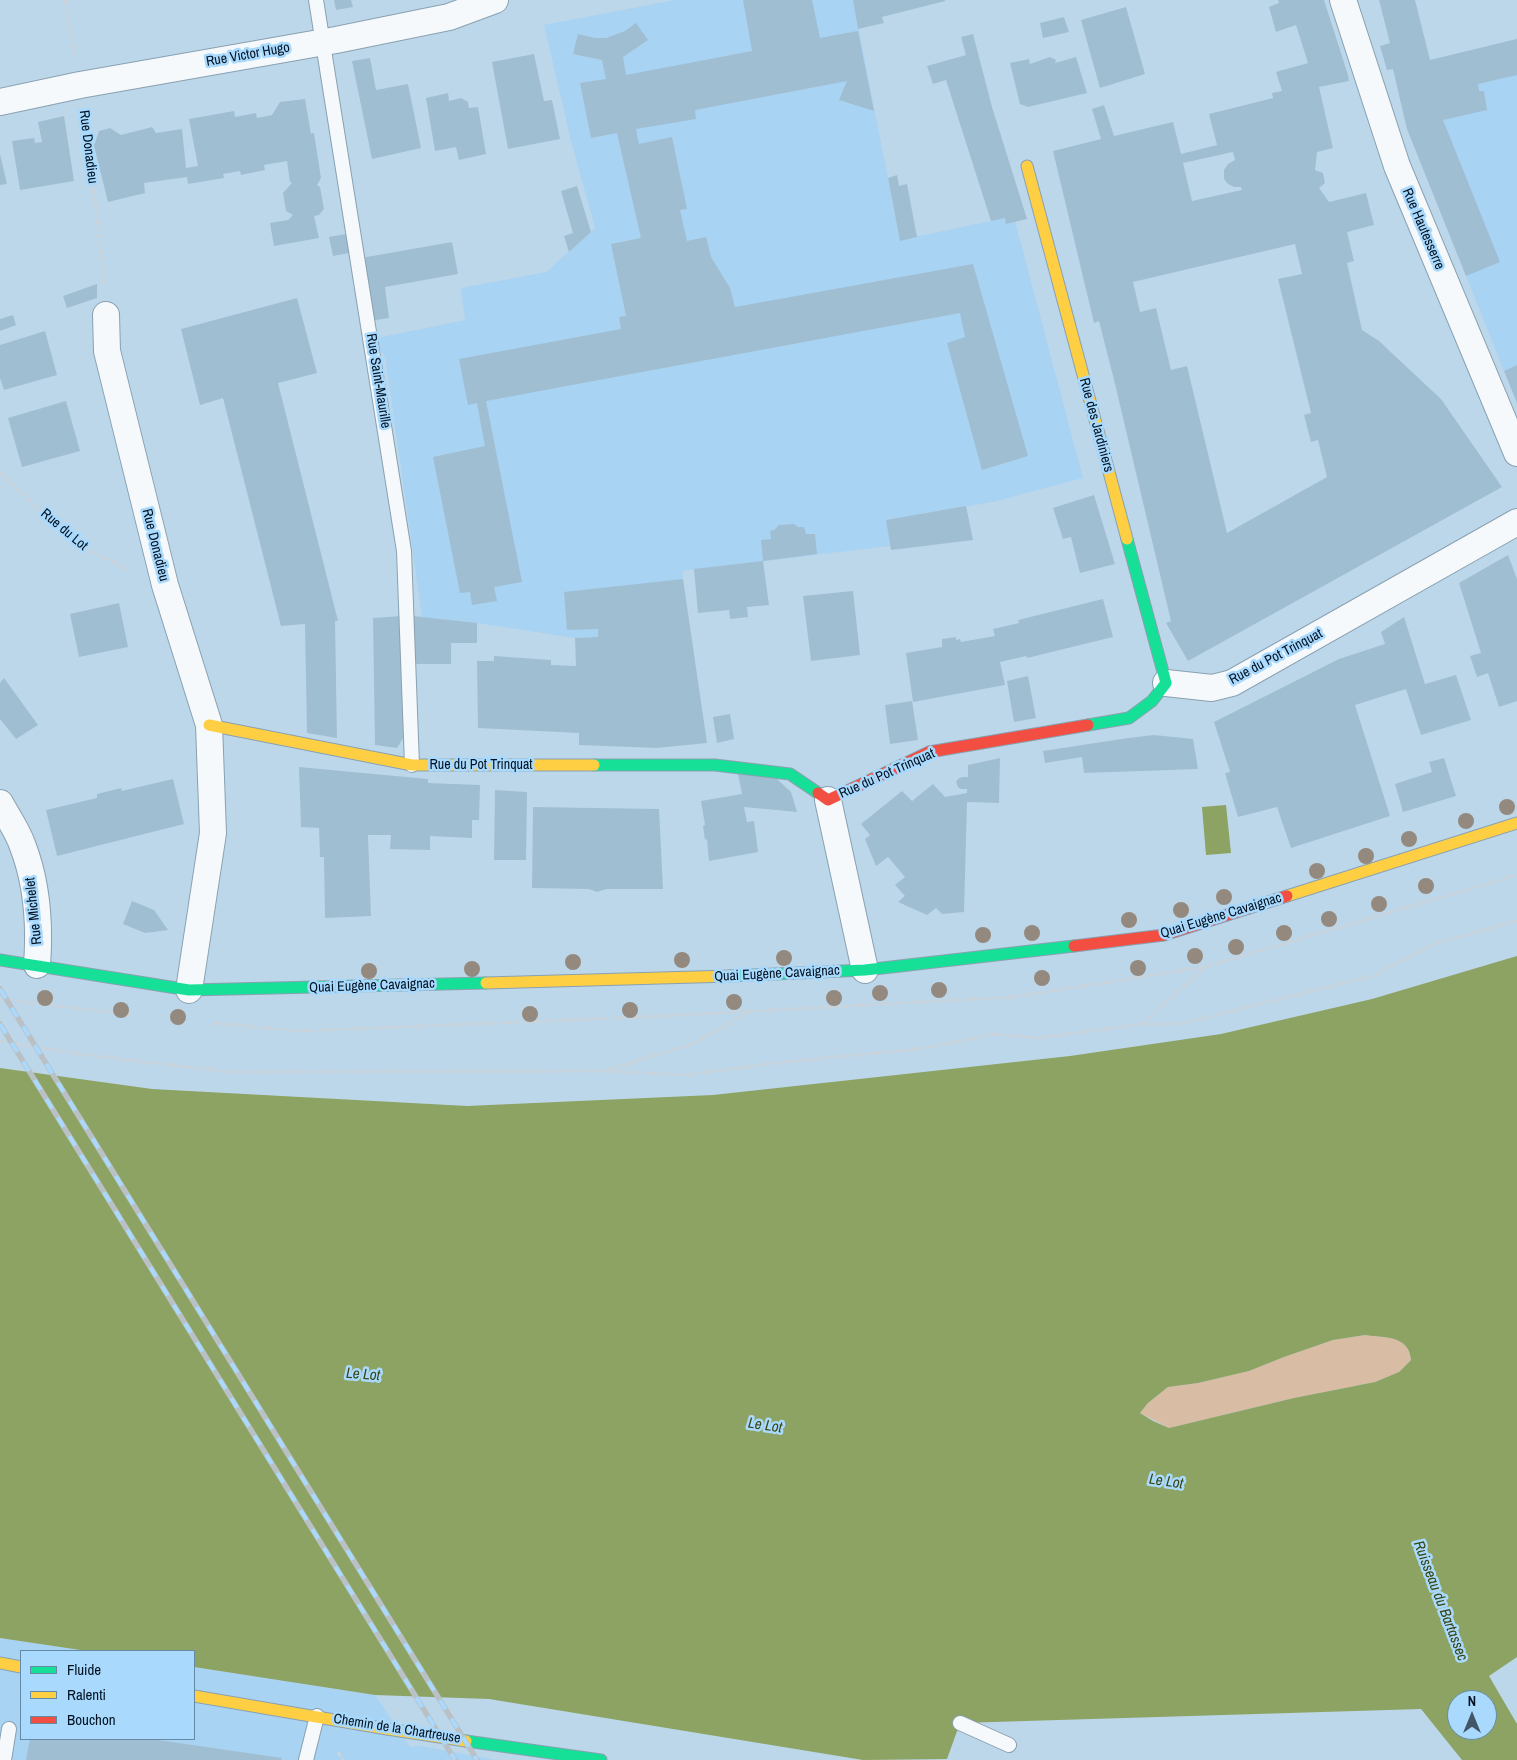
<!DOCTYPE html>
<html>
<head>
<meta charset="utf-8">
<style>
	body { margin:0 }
	#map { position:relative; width:1517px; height:1760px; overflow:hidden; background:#bdd7ea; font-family:"Archivo Narrow",sans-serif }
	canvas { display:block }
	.legend { position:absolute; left:20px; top:1650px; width:175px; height:90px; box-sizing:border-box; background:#a9dafe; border:1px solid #658aa5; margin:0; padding:6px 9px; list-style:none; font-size:15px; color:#001120 }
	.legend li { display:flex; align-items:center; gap:10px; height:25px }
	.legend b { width:25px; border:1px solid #658aa5 }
	.north { position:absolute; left:1447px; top:1690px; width:50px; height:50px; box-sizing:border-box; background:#a9dafe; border:1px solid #658aa5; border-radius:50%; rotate:0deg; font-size:14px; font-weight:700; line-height:20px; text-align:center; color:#001120 }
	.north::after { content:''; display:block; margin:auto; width:18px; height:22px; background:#425667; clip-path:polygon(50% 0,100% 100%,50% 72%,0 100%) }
</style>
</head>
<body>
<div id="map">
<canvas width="1517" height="1760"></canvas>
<ul class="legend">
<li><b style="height:6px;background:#16e098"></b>Fluide</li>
<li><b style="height:6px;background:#ffcf43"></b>Ralenti</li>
<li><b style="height:6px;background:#f24e42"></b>Bouchon</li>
</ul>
<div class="north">N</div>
</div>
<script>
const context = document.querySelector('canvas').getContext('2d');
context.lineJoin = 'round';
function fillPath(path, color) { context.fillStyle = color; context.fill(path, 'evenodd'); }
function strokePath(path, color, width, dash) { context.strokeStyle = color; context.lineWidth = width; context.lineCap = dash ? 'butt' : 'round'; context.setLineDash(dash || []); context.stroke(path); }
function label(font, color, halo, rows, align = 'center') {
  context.font = font + ' "Archivo Narrow",sans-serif'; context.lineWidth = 5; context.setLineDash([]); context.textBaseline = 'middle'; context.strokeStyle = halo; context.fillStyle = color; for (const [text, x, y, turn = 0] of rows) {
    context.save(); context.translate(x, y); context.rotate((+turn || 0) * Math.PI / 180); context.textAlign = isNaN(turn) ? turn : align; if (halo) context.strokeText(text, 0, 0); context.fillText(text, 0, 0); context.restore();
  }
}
fillPath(new Path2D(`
	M674,0h179l47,240 105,-22 10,3 68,257 -90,24 -106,18 3,26 -208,25 8,64 -115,3 -98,-15 -55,-6 -36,-255 -2,-7 -12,-16 93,-19 -4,-32 85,-16 49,-44 -24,-87 -27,-116z
	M1517,39v326l-13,6 -97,-242 -14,-60z
	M0,1638l87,13h-66v88h173v-72l181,28 35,52 11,-1 76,14h-497z`), '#a9d3f2');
fillPath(new Path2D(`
	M1365,1335c20,3 44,0 46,25l-12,12 -24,10 -81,16 -125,30 -29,-15 8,-10 20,-16 30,-4 51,-12 35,-14 49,-17z`), '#d8bda4');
fillPath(new Path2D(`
	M1226,805l5,48 -25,2 -4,-48z
	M1517,956v701l-28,19 28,48v36h-55l-41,-51 -461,14 -13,36 -84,1 -374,-61 -114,-4 -181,-28v-16h-107l-87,-13v-570l152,21 315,17 246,-11 357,-39 151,-22 151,-35zM1365,1335c20,3 44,0 46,25l-12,12 -24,10 -81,16 -125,30 -16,-7 -13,-8 8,-10 20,-16 30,-4 51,-12 35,-14 49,-17zM1457,1700h30v30h-30z`), '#8da363');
fillPath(new Path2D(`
	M334,0h17l2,7 -17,3z
	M743,0h69l8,38 38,-7 16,80 -35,-11 8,-19 -152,29 1,9 -60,10 3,15 33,-7 15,72 -7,1 7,31 19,-4 5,20 19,31 5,19 238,-43 55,192 -46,14 -35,-127 18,-6 -5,-24 -474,88 36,181 -28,5 3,14 -25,4 -2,-13 -10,1 -27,-136 52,-11 -8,-43 -9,2 -9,-46 162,-30 -2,-12 7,-1 -15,-72 30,-6 -24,-105 -26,5 -11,-55 26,-4 -4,-19 -29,-6 5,-20 17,4h11l19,-7 11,-8 12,17 -25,17 3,18 126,-24z
	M853,0h92v1l-63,16 2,6 -26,6z
	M1278,0h46l24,75 1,6 -30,6 14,61 -16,4 -2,18 8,3 2,10 -6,5 10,14 37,-9 8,32 -27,7 7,29 -7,2 15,67 17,11 62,58 61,88 -314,174 -22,-38 5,-2 -56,-237 -16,-63 -5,2 -41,-172 48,-12 -9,-30 12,-4 10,31 59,-14 8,32 36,-9 -8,-31 64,-16 -1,-5 10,-2 -6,-19 32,-9 -12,-38 -20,7 -7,-25 10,-4zM1233,152l2,8 -7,4 -4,6v9l4,5 6,3h7l1,3 -50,11 -9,-38zM1295,244l7,30 -24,5 33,134 -7,2 7,27 7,-2 9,37 -100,56 -40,-167 -16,4 -15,-62 -16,4 -7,-30z
	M1379,0h36l15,60 87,-21v36l-39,9 1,7h5l3,19 -44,10 57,142 -34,14 -59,-147 -14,-60 -6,1 -7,-24 10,-3z
	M1126,7l19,67 -45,14 -19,-68z
	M1064,17l5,15 -26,6 -3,-15z
	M973,34l19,73 35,112 -21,5 -1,-6 -14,3 -45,-141 -13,4 -6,-18 39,-11 -5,-18z
	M534,54l10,47 8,-1 8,39 -52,10 -16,-87z
	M1050,57l6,3 -1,3 21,-6 11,36 -59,14 -8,-3 -10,-41 19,-4 1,5z
	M370,58l6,32 32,-6 13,64 -49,11 -20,-98z
	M448,93l1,8 12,-3 7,4 1,6 9,-1 8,47 -27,6 -3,-13 -21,4 -9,-53z
	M305,99l6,35 3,-1 7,45 -4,7 3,2 4,22 -5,6 -5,1 5,22 -45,8 -4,-23 18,-3 5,-5 -7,-4 -3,-18 9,-10 -2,-1 -3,-21 -23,4 1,5 -24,5 -1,-4 -17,3 1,4 -36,6 -1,-7 -43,6 1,10 -37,9 -14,-56 5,-15 11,-3 11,7 31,-8 4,6 26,-4 4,39 12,-2 -9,-47 45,-8 1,6 21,-4 1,5 15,-3 8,-13z
	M64,116l10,65 -54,9 -8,-49 22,-3 1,5 7,-1 -4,-20z
	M0,154l7,30 -7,1z
	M897,175l2,11 8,-2 10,53 -17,4 -12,-63z
	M577,186l14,46 -22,20 -5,-16 9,-3 -12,-42z
	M346,234l3,19 -16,3 -4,-19z
	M452,242l6,32 -73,13 4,31 -19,3 -9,-63z
	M97,284v14l-30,10 -4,-12z
	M297,298l20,75 -39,10 60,238h-3l2,117 -30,-5 -2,-109 -24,2 -58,-228 -23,7 -19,-76z
	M13,315l3,10 -16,6v-12z
	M45,331l12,44 -53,15 -4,-12v-33z
	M1517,365v38l-13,-32z
	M66,401l14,50 -58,16 -14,-49z
	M1094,495l21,69 -35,9 -9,-36 -8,2 -10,-31z
	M966,506l7,34 -82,10 -5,-30z
	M794,524l4,3h6l2,7h9l2,20 -54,7 6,44 -22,2 1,10 -18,2 -1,-9 -31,3 -4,-44 69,-8 -2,-21 10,-1 -1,-8 4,-1 5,-5z
	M1508,555l9,24v122l-18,6 -11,-34 -11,4 -7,-21 11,-3 -22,-70z
	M683,579l24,164 -50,5 -78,-3v-12l-101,-5 -1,-67h17v-5l57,4v5l25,1 -1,-28 23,-1v-8l-31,1 -3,-38z
	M853,591l7,64 -49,6 -8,-65z
	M1103,599l10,38 -86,21 -1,-2 -26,6 5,23 -92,17 -7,-49 36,-6v-8l14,-2v3l4,-1 1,3 34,-6 -2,-7 26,-6 -1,-3z
	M119,603l9,44 -49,10 -9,-43z
	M402,616l3,119 -8,13 -22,-3 -2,-127z
	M413,616l64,7v20h-26v21h-36z
	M1404,617l21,67 31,-9 15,45 -50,15 -15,-46 -51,16 35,111 -99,32 -14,-41 -39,10 -13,-44 5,-1 -16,-50 125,-63 46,-15 -4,-12z
	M1028,676l8,42 -22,4 -7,-41z
	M4,678l34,47 -22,14 -16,-20v-36z
	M912,701l6,39 -28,4 -5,-39z
	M730,714l4,25 -17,4 -4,-26z
	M1154,735l39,4 5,30 -114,4 -2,-16 -37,6 -2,-12 85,-13z
	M1000,758l-1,45 -32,-1 -3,110 -22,2 -6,-6 -9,7 -29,-13 7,-6 -10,-11 10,-8 -17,-20 -12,9 -11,-27 5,-4 -9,-11 41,-33 10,10 21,-17 12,13 22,-4v-4h-6l-3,-2 -2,-5 2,-3 4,-2h6v-12z
	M1444,758l12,38 -53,16 -8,-28 37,-12 -3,-10z
	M299,767l129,12v4l52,2 -1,35h-7v18l-42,-2v14l-40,-1 1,-14h-23l3,81 -46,2 -1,-61h-4l-1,-29 -18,-1z
	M738,774l39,5 14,13 6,20 -53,-5 3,15 7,-1 4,31 -49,9 -2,-22 -2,1 -2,-14 2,-1 -4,-24 41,-7z
	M173,779l11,45 -127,32 -11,-46 51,-12v-4l24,-6 1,3z
	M495,790l32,2 -1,68h-32z
	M533,807l126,2 4,80h-57l-9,3 -8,-3 -57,-1z
	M132,901l22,9 14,20 -23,3 -22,-9z
	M30,1739h121l131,19 -1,2h-255z`), '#a0bed2');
const lane = new Path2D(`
	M316,0l88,551 8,214
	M960,1723l49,22
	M4,1760l5,-31
	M306,1760l11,-44`);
const street = new Path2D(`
	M1343,0l54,166 120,287
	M0,102l80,-17 256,-45 113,-23 46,-17
	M106,315l1,36 58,234 44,140 4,108 -24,157
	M1166,683l46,5 20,-5 285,-161
	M828,800l37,170
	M0,803c7,13 17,27 22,41 15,38 18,81 15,121`);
const fast = new Path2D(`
	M1088,725l41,-7 23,-17 14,-18 -39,-144
	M594,765h121l75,9 28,19
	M0,960l189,30 297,-7
	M730,976l135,-6 209,-24
	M466,1741l135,19`);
const slow = new Path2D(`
	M1027,166l100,373
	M209,725l203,40h182
	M1287,896l230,-73
	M486,983l244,-7
	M0,1663l21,4
	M194,1696l193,33 79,12`);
const jam = new Path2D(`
	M818,793l10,7 101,-48 159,-27
	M1074,946l90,-11 123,-39`);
strokePath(lane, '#89a1b1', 16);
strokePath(street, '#89a1b1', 28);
strokePath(fast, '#89a1b1', 13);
strokePath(slow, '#89a1b1', 13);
strokePath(jam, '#89a1b1', 13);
strokePath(new Path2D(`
	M65,0l10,56
	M83,115l18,132 3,38
	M0,473l81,74 47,22
	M0,999l133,16
	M214,1023l85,8 344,-14 370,-20 192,-30 312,-92
	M1143,1023l60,-54
	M0,1041l78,13 151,18 376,-1 81,4 99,-13 141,-14 69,-14 42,4 106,-14h37l196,-49 58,-31 83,-23
	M608,1070l87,-27 54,-31
	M338,1752l5,8`), '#cad3d9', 3, [5, 2.5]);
strokePath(lane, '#f5f9fc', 14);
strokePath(street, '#f5f9fc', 26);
strokePath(fast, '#16e098', 11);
strokePath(slow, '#ffcf43', 11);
strokePath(jam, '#f24e42', 11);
const rail = new Path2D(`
	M0,989l477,771
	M0,1024l455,736`);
strokePath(rail, '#b9c0c6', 5.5);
strokePath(rail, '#a9dafe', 4, [11]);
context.fillStyle = '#94897e';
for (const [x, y] of [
	[1507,807],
	[1466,821],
	[1409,839],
	[1366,856],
	[1317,871],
	[1426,886],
	[1224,897],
	[1379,904],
	[1181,910],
	[1329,919],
	[1129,920],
	[1032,933],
	[1284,933],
	[983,935],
	[1236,947],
	[1195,956],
	[784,958],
	[682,960],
	[573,962],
	[1138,968],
	[472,969],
	[369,971],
	[1042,978],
	[939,990],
	[880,993],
	[45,998],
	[834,998],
	[734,1002],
	[121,1010],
	[630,1010],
	[530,1014],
	[178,1017]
]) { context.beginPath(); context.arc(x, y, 8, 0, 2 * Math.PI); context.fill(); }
label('14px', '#001120', '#a9dafe', [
	["Rue Victor Hugo",248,55,-10],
	["Rue Donadieu",88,147,83],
	["Rue Hautesserre",1423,229,67],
	["Rue Saint-Maurille",378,381,81],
	["Rue des Jardiniers",1096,425,75],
	["Rue du Lot",64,530,40],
	["Rue Donadieu",155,545,76],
	["Rue du Pot Trinquat",1276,657,-28],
	["Rue du Pot Trinquat",481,765],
	["Rue du Pot Trinquat",887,774,-24],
	["Rue Michelet",34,911,-96],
	["Quai Eugène Cavaignac",1221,916,-17],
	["Quai Eugène Cavaignac",777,974,-3],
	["Quai Eugène Cavaignac",372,986,-2],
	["Chemin de la Chartreuse",397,1729,9]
]);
label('italic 15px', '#394410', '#a9dafe', [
	["Le Lot",363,1375,4],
	["Le Lot",765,1426,8],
	["Le Lot",1166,1482,8],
	["Ruisseau du Bartassec",1440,1601,69]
]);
</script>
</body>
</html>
